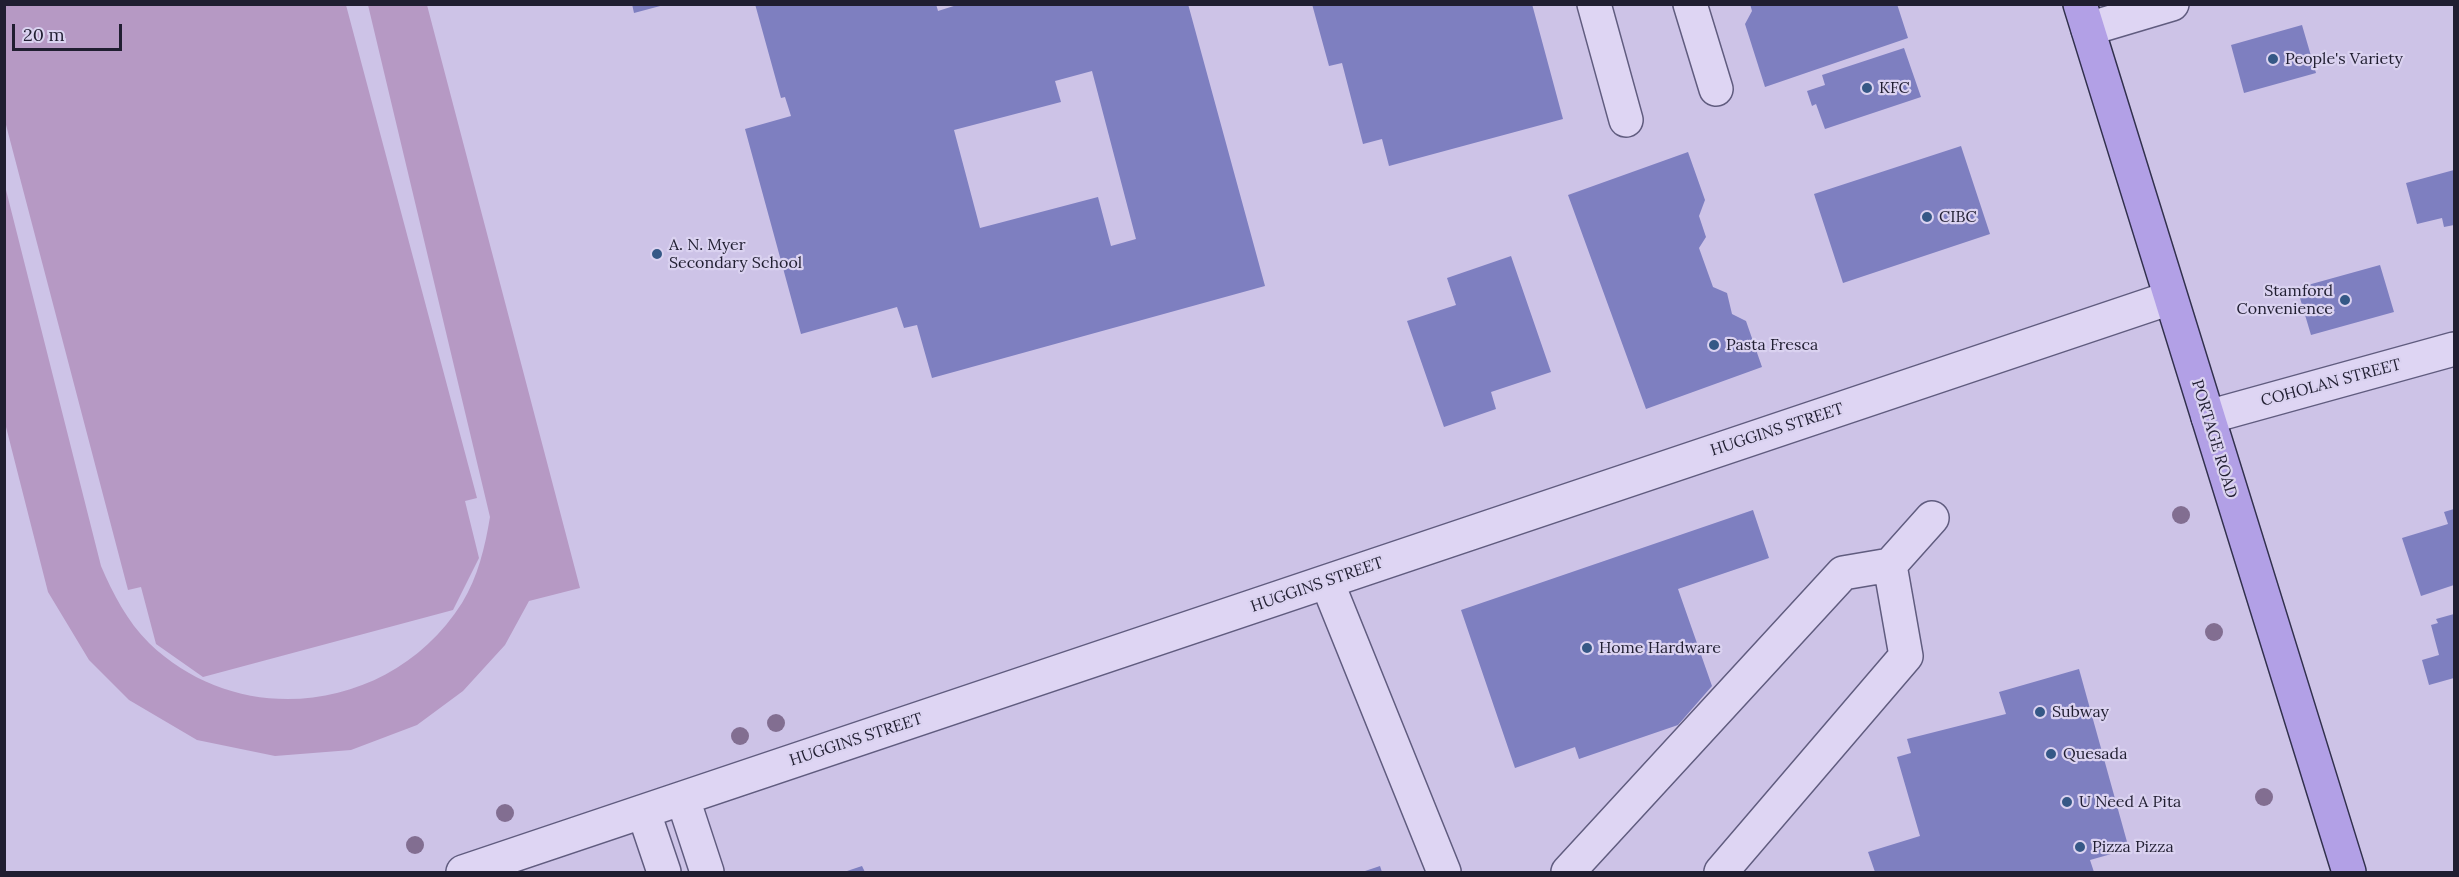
<!DOCTYPE html>
<html>
<head>
<meta charset="utf-8">
<style>
	body { margin:0 }
	#map { position:relative; width:2459px; height:877px; overflow:hidden; background:#cdc3e7; font-family:Lora,serif }
	canvas { display:block }
	.frame { position:absolute; inset:0; border:6px solid #201e31; pointer-events:none }
	.scale { position:absolute; left:12px; top:24px; width:110px; height:27px; box-sizing:border-box; border:3px solid #201e31; border-top:0; padding-left:8px; font-size:18px; line-height:21px; white-space:nowrap; color:#201e31; -webkit-text-stroke:4px #dad2f0; paint-order:stroke }
</style>
</head>
<body>
<div id="map">
<canvas width="2459" height="877"></canvas>
<div class="frame"></div>
<div class="scale">20 m</div>
</div>
<script>
const context = document.querySelector('canvas').getContext('2d');
context.lineJoin = 'round';
function fillPath(path, color) { context.fillStyle = color; context.fill(path, 'evenodd'); }
function strokePath(path, color, width, dash) { context.strokeStyle = color; context.lineWidth = width; context.lineCap = dash ? 'butt' : 'round'; context.setLineDash(dash || []); context.stroke(path); }
function label(font, color, halo, rows, align = 'center') {
  context.font = font + ' Lora,serif'; context.lineWidth = 4.5; context.setLineDash([]); context.textBaseline = 'middle'; context.strokeStyle = halo; context.fillStyle = color; for (const [text, x, y, turn = 0] of rows) {
    context.save(); context.translate(x, y); context.rotate((+turn || 0) * Math.PI / 180); context.textAlign = isNaN(turn) ? turn : align; if (halo) context.strokeText(text, 0, 0); context.fillText(text, 0, 0); context.restore();
  }
}
fillPath(new Path2D(`
	M4,5h342l131,493 -12,3 14,57 -26,52 -250,67 -47,-33 -15,-57 -13,3 -123,-469z
	M368,5h59l153,583 -51,13 -24,44 -42,46 -46,34 -66,25 -76,6 -78,-16 -68,-40 -40,-40 -41,-68 -43,-169v-237l96,380c12,28 26,55 48,77 93,90 245,68 313,-40 16,-26 23,-56 28,-86z`), '#b699c4');
fillPath(new Path2D(`
	M632,4h31l1,1 -30,8z
	M755,4h181l2,7 22,-7h228l77,282 -333,92 -15,-53 -13,3 -7,-21 -96,27 -56,-205 46,-13 -6,-19 -4,1zM1092,71l44,168 -25,7 -13,-49 -118,31 -26,-98 107,-28 -6,-21z
	M1312,4h220l31,115 -174,47 -7,-27 -19,5 -21,-81 -13,3z
	M1750,4h147l11,34 -143,49 -20,-63 7,-13z
	M2302,25l14,48 -72,20 -13,-48z
	M1904,48l17,49 -96,32 -9,-25 -4,2 -5,-15 18,-6 -3,-10z
	M1961,146l29,88 -147,49 -29,-89z
	M1688,152l17,48 -6,16 7,21 -7,11 14,39 14,6 5,21 14,7 16,46 -116,42 -78,-214z
	M2454,170v55l-10,2 -2,-9 -25,6 -11,-41z
	M1511,256l40,116 -60,20 5,17 -52,18 -37,-106 49,-16 -9,-27z
	M2380,265l14,47 -83,23 -14,-47z
	M2454,509v76l-33,11 -19,-58 46,-14 -4,-12z
	M1753,510l16,48 -91,31 34,97 -34,39 -99,34 -4,-12 -60,21 -54,-158z
	M2454,614v64l-25,7 -7,-25 17,-5 -8,-30 7,-2 -2,-4z
	M2079,669l50,180 -39,11 4,12h-219l-7,-20 52,-16 -23,-79 14,-4 -4,-14 99,-25 -7,-22z
	M862,866l3,6h-21z
	M1380,866l2,6h-20z`), '#7e7fc0');
const minor = new Path2D(`
	M1594,4l32,116
	M1690,4l26,85
	M2088,29l84,-25
	M2208,417l246,-68
	M1327,582l117,290
	M683,799l24,73
	M644,813l20,59
	M463,872l1707,-574
	M1568,872l275,-299 47,-8
	M1721,872l185,-216 -16,-91 42,-47`);
const major = new Path2D(`
	M2080,4l269,868`);
strokePath(minor, '#605c7f', 36);
strokePath(major, '#31304d', 36);
strokePath(minor, '#ded5f3', 33);
strokePath(major, '#b2a0e6', 33);
context.fillStyle = '#826e91';
for (const [x, y] of [
	[2181,515],
	[2214,632],
	[776,723],
	[740,736],
	[2264,797],
	[505,813],
	[415,845]
]) { context.beginPath(); context.arc(x, y, 9, 0, 2 * Math.PI); context.fill(); }
for (const [x, y, r, color] of [
	[2273,59,6,"#355886"],
	[1867,88,6,"#355886"],
	[1927,217,6,"#355886"],
	[657,254,6,"#355886"],
	[2345,300,6,"#355886"],
	[1714,345,6,"#355886"],
	[1587,648,6,"#355886"],
	[2040,712,6,"#355886"],
	[2051,754,6,"#355886"],
	[2067,802,6,"#355886"],
	[2080,847,6,"#355886"]
]) { const dot = new Path2D(); dot.arc(x, y, r, 0, 2 * Math.PI); context.fillStyle = color; context.fill(dot); strokePath(dot, '#dad2f0', 2); }
label('16px', '#201e31', '#dad2f0', [
	["People's Variety",2285,59],
	["KFC",1879,88],
	["CIBC",1939,217],
	["A. N. Myer",669,245],
	["Secondary School",669,263],
	["Stamford",2333,291,"right"],
	["Convenience",2333,309,"right"],
	["Pasta Fresca",1726,345],
	["Home Hardware",1599,648],
	["Subway",2052,712],
	["Quesada",2063,754],
	["U Need A Pita",2079,802],
	["Pizza Pizza",2092,847]
], 'left');
label('16px', '#201e31', '#dad2f0', [
	["COHOLAN STREET",2331,383,-15],
	["HUGGINS STREET",1777,430,-18],
	["PORTAGE ROAD",2214,439,73],
	["HUGGINS STREET",1317,585,-19],
	["HUGGINS STREET",856,740,-18]
]);
</script>
</body>
</html>
